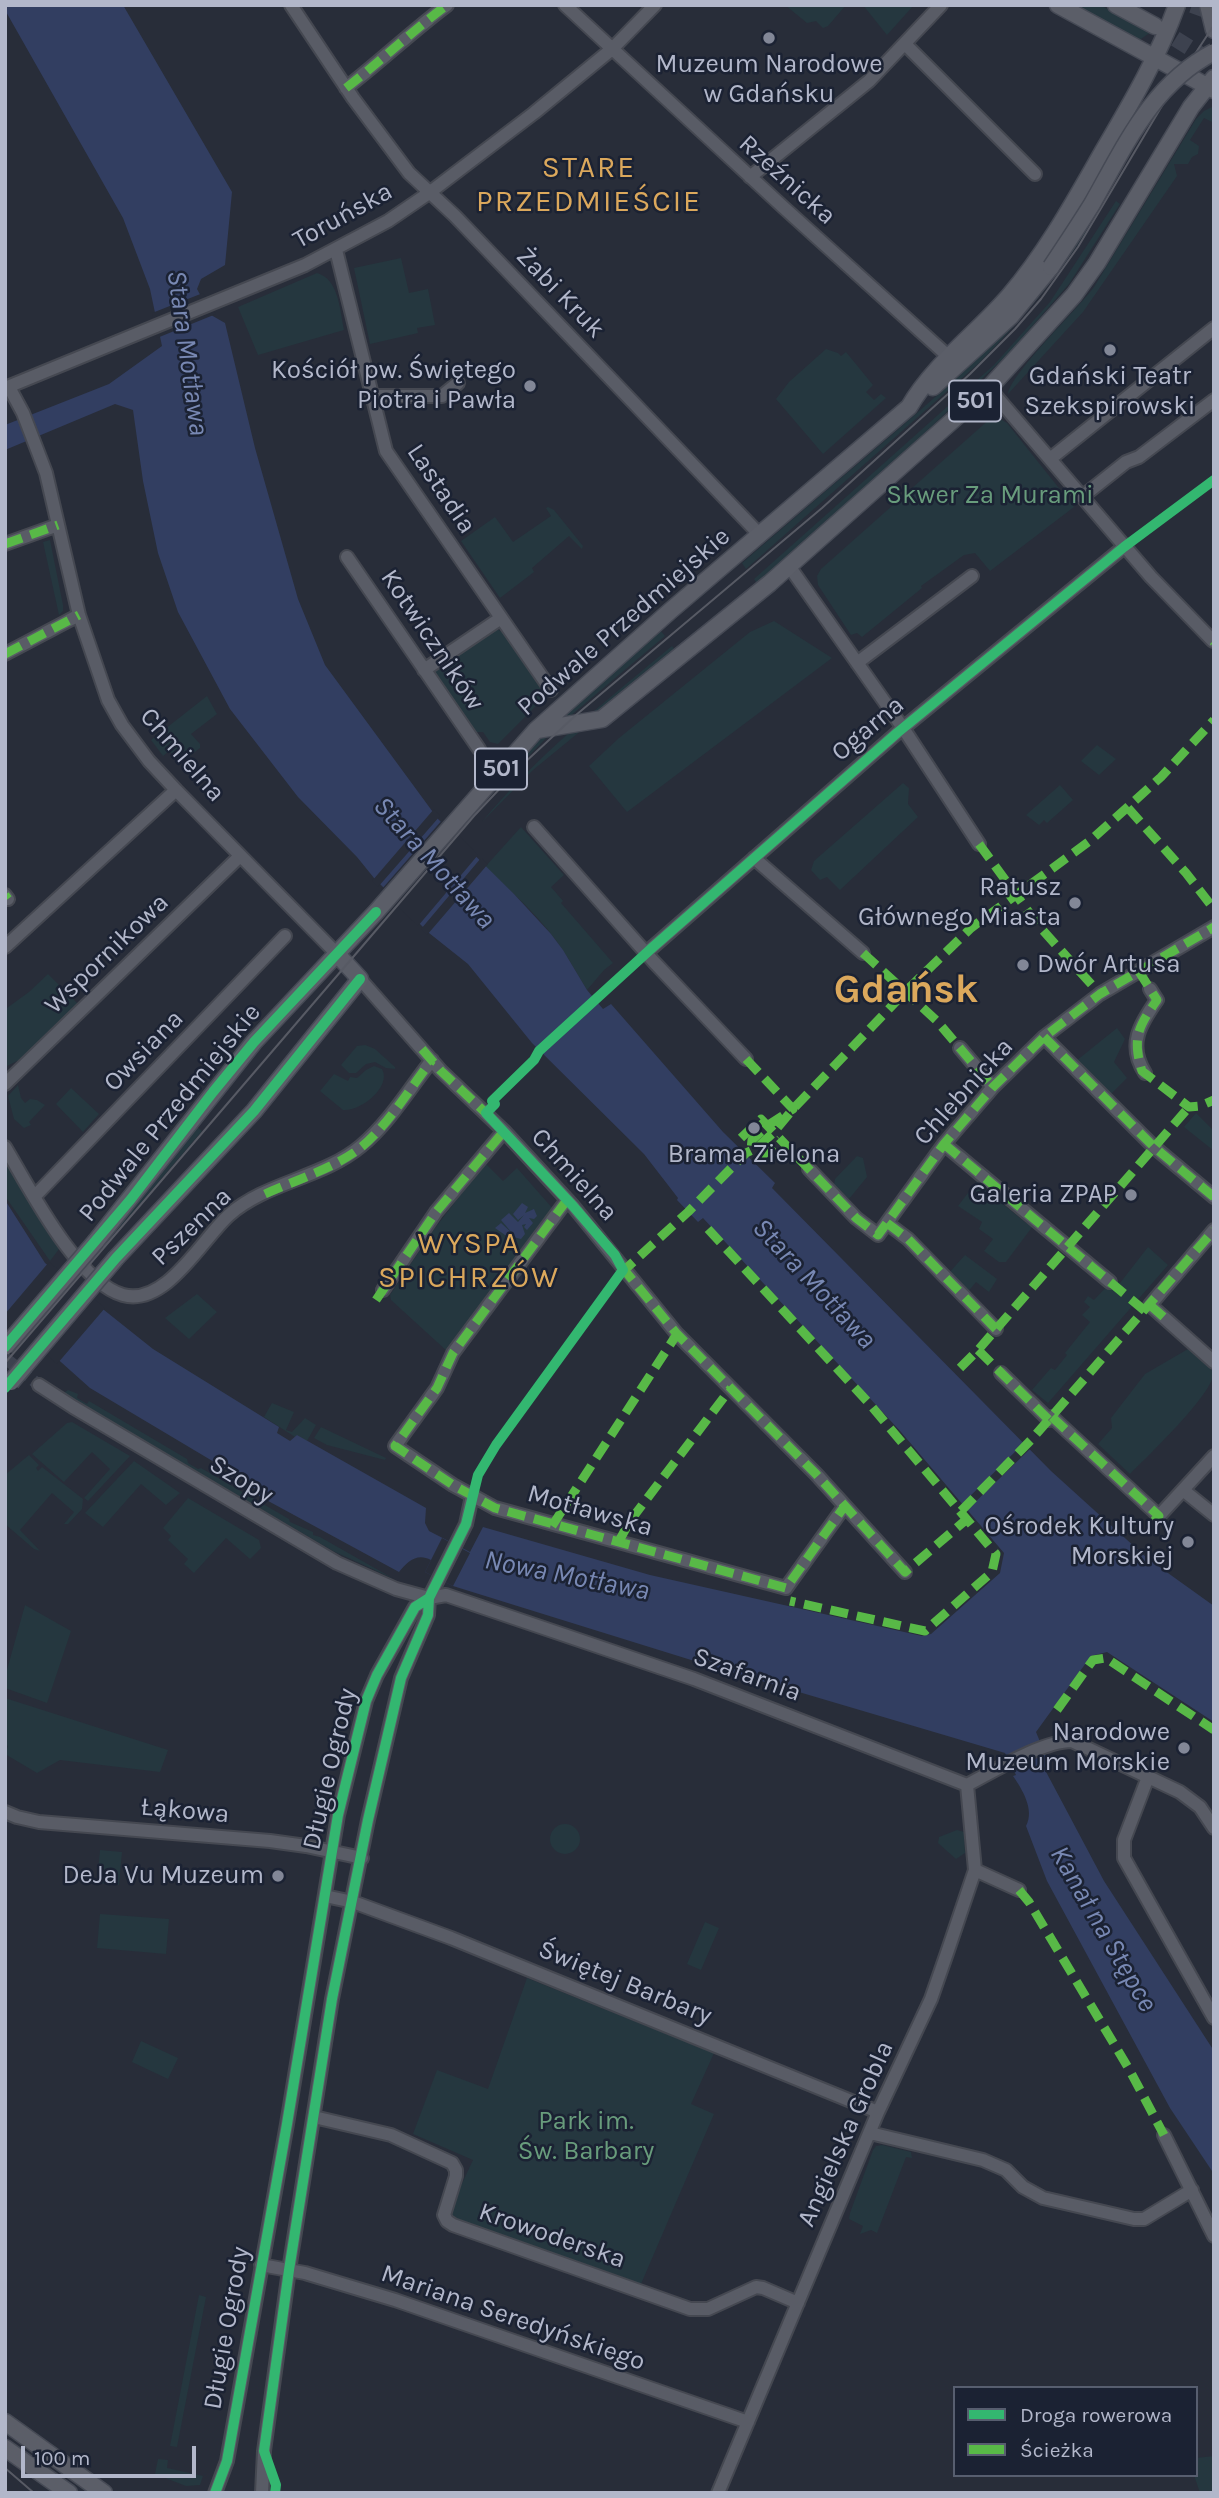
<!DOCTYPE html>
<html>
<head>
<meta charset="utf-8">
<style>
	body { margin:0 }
	#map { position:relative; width:1219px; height:2498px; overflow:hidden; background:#282d39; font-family:Karla,sans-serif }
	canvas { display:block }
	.frame { position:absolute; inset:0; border:7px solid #b2b7ca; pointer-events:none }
	.legend { position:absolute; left:953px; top:2386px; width:245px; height:91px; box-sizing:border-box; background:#1b2233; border:2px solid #575e6f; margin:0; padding:9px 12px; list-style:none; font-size:21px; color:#b2b7ca }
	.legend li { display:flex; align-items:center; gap:14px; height:35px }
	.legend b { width:35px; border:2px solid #575e6f }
	.scale { position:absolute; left:21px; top:2446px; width:175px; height:32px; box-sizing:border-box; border:4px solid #b2b7ca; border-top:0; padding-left:9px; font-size:21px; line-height:24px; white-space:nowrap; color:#b2b7ca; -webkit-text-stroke:5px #1b2233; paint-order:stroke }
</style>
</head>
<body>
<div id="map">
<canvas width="1219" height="2498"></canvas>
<div class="frame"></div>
<ul class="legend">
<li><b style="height:9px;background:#33b770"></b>Droga rowerowa</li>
<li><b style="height:9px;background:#58b947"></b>Ścieżka</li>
</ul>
<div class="scale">100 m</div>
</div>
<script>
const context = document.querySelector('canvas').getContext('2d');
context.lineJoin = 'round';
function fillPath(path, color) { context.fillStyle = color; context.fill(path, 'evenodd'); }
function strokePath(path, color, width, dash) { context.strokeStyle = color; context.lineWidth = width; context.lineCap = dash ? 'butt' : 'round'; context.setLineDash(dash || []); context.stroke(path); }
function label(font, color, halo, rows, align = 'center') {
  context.font = font + ' Karla,sans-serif'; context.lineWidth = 5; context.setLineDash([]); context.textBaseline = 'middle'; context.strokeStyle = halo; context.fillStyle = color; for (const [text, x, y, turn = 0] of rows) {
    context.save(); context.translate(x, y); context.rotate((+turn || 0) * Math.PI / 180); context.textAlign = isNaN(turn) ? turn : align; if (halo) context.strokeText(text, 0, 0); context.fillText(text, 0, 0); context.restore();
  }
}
fillPath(new Path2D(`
	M785,5h61l-18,21 -5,2 -7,-7 -9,2z
	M863,5h51l-27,30z
	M1073,5h27l51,27 -13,9z
	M1214,106v17l-10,-5 -14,22 9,6 -1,8 -6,3 -4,7h-14l3,12 -94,136 -75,82c3,-21 69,-84 86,-107l102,-168 8,-8z
	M1116,201l4,3 -51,80 -61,70 -154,146 -96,85 -4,-6 240,-214 56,-63z
	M1084,230l2,2c-31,48 -66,90 -107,131l-233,206 -4,-6c48,-42 97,-83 146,-125 77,-66 140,-120 196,-208z
	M401,258l8,35 19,-4 7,36 -18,3 1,5 -48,11 -16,-76z
	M317,273c22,6 23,38 27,57l-86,25 -20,-48z
	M826,349l12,4 3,3 5,-4 27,33 -7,7 8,8 7,-6 5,4 -63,56 -47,-55 13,-17z
	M992,417h5l10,6 67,84 -84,64 -15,-18 -11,2 -43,31 1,2 -60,49 -5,-4 -6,2 -33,-50 -1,-9 4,-7z
	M548,507l6,3 29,36 -1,3 -13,-13 -37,32 2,4 -34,26 -39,-57 34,-24 18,25 38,-26 -5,-8z
	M50,540l13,65v6l-4,4 -16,-73z
	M774,621l58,37 -205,154 -38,-46 30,-28 131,-106z
	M497,629l5,3 44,64 -48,48 -8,-2 -7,-10h-9l-39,-58v-4z
	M660,630l5,6 -109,92 -84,86 78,-86z
	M672,646l5,6 -144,118 -51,52c55,-67 124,-121 190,-176z
	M207,696l10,18 -26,20 9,10v4l-17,13h-3l-11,-10 -6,5 -12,-16z
	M1097,745l19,14 -17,16 -18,-14z
	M903,783l6,5 -1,16 10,13 -78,73 -13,-13 -7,3 -9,-10 3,-9z
	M1060,785l13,15 -26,23 -3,-3 -5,5 -13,-10z
	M521,827l43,48 -13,12 12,14 -2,2 52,60 -9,7 -17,20c-8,-13 -15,-26 -23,-38 -20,-32 -51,-59 -79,-85z
	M48,974l31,31 -60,55 -14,7v-61l2,2 22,-16z
	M1117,1028l8,11 -11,23 13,16 -16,16 -35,-33z
	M365,1045l10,4 20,18v2l-9,-1 -11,-6 -9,2 -10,9h-7l-8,-8 16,-19z
	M374,1066l8,3c10,18 -22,43 -39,41l-23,-19 14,-17 14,7 2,-4 7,1 9,-8z
	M18,1085l3,13 4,5 5,-4 7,1 8,5 -16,17 2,3 -7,3 -10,-9 -6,-23z
	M71,1088l28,26 -16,18 -27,-28z
	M1196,1113l18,18v20l-30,-24z
	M195,1125l7,6 -99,116 -2,-2 34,-39z
	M857,1156l6,2 4,19 -18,22 -15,-14 1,-6z
	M5,1161l54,88 -9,12 -45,-65z
	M485,1163l18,18 14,-13 37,42 -106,142 -57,-52 -1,-5 42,-63z
	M978,1180l4,3 -2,2 46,38 1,-2 6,5 -27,36h-7l-15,-11 9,-12 -14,-10 3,-7 -24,-16z
	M1148,1247l20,18 -120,138 -16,-13 19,-22 4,2 12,-15 -2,-2 25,-31 -8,-7 8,-8 -6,-5 4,-6 6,4 20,-21 6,4z
	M965,1255l32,24 -8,13 -13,-10 -9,11 -19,-19z
	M197,1294l20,18 -28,27 -24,-21z
	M1188,1349l26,23c0,21 -66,84 -84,102l-32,-30 14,-16 -1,-10 34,-44z
	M68,1390l10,4 -1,4 10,6 2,-3 98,58 1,4 10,6 3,-1 88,51 1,3 23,10v3l7,2 74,42 -61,-28 -247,-144 -22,-14z
	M272,1403l22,9 -8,18 6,2 13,-14 11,7 -9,16 -10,-6 -2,2 -31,-20z
	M72,1422l58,34 -42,45 -4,-3 26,-29 -18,-17 -28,30 -32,-28 35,-31z
	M321,1427l65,31 -1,2 -58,-15 -13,-7z
	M29,1455l10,10 -3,3 2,3 4,-4 41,32 -1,10 -14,15h-4l10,-12 -22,-19 -32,37 20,21 -6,-2 -29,-25v-49z
	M134,1461l46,32 -14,12 -25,-21 -38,43 -18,-14z
	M188,1498l71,42 2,8 -11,11 -24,-21 -32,35 -10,-9 4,-5 -20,-19 3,-4 -8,-8z
	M25,1605l46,26 -24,72 -42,-15v-11z
	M5,1698l163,52 -8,22 -100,-12 -23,13 -32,-19 3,-8 -3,-1z
	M550 1839a15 15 0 1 1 30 0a15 15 0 1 1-30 0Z
	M957,1830l7,2 1,21 -9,6 -18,-16 1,-6z
	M100,1850l22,2 -3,33 -22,-2z
	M100,1914l69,5 -3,35 -69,-6z
	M705,1922l14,6 -18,42 -14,-6z
	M527,1978l187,75 -23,51 23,10 -73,170 -186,-66 -5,-4 1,-7 22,-47 -60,-26 24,-64 51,19z
	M141,2041l37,17 -10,21 -36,-17z
	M882,2145l29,7 1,6 -6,-1 -29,76 -6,-3 -11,4 3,-8 -14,-7 1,-6 23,-63 3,-4z
	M199,2295l7,2 -29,150 -7,-1z
	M1214,2456v37h-14l-6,-18h2v-17z
	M158,2459l10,1 -1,8 36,8 -3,9 -14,1 -31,-12z`), '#25373f');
fillPath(new Path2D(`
	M5,5h118l109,187 -7,73 -24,14 -4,10 14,26 14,8 30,125 43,151 27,66 113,154 76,75 37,40 12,16 24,40 16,19 8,-5 112,128 52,51 -3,5 279,283 96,87 67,48v116l-107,-70 -16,4 -55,76 12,29 -4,7 60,113 110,170v123l-44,-66 -123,-227 -21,-55c9,-16 -4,-37 -13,-50l3,-1 -11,-22 -294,-87 1,-4 -6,-3 -2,5 -251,-78 -28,-14 6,-12c-14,-7 -23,1 -32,12l-140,-76v-5l-13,-8v-2l-156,-93 -85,-76v-112l40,63 108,86 126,78 -2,6 13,8 7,-6 129,73 -1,15 4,8 41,21 13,-25 167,48 272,61 9,-2 69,-61 4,-20 -103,-121 -198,-214 -5,4 -21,-22 1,-2 -34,-44 -112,-111 -64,-79 -39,-31 -55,-55 -17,-21 -59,-60 -68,-88 -52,-97 -20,-59 -15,-72 -10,-71 -18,-6 -110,46v-25l104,-41 53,-38 -12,-57 -27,-71 -118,-208z
	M522,1203l6,4 -3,6 9,-4 3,7 -3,3 -5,-1 4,5 -6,7 -3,-3 2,-3 -4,1 3,9 -4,5 -16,-4 -10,-7 6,-5 12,11 -12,-14 8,-7 9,9 6,-7 -6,5 -5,-6z`), '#323e61');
fillPath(new Path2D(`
	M203,293l13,21 -59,24 -5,-25z
	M434,809l6,7 -62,71 -6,-6z
	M443,819l35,36 -60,71 -37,-36z
	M481,858l7,6 -61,71 -6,-6z
	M49,1262l56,46 -48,56 -52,-47v-3z
	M1024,1443l6,6 -63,61 -5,-6z
	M442,1538l28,15 -17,33 -28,-14z`), '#282d39');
strokePath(new Path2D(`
	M5,1358l34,27`), '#3d424f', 12, [12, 6]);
strokePath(new Path2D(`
	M1192,5l22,8
	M1155,26l59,37`), '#3d424f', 16, [16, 8]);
const minor = new Path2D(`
	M291,5l62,93 56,75 46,43 305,319
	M565,5l217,201 167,151
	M905,44l130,130
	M346,88c35,-27 65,-56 101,-83
	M750,177l119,-96 72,-76
	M336,250l50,201 165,239
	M9,387l14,26 23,60 33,142 29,85 14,25 27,36 27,29 161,164
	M5,388l300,-123 83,-44 41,-28 105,-80 78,-64 43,-44
	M989,388l162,189 62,64
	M373,396h69l16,-13
	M1050,459l164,-131
	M1082,497l44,-35 13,-5 75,-57
	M5,544l53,-19
	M347,557l132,192
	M789,566l114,162 76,116
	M5,654l74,-39
	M857,663l115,-87
	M424,670l77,-52
	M534,827l120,135 92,97
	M754,858l109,95
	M5,895l3,4
	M5,947l171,-157
	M646,953l251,-220 227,-186
	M360,979l81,92 63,60 69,75 104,128 139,140 89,98
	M1044,1037l110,110 60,50
	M960,1048l33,39
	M1145,1073c-18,-28 -5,-49 12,-73l-7,-11
	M5,1084l235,-228
	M944,1144l166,138
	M5,1147c24,40 72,135 118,148 43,12 79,-56 106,-80 37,-33 94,-37 132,-69 28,-23 49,-58 71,-86
	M809,1169l47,49 22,17 66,-91 49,-57 51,-50 56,-43 114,-67
	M35,1196l250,-260
	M567,1200l-114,153 -16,35 -42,58 58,39 42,23 291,80 58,-81
	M887,1223l21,16 88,90
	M1214,1230l-64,75 64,57
	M383,1290l53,-78 68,-81
	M1001,1373l48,47 3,-3 107,99 55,-60
	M39,1385l34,22 264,156 59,26 33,9 17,-3 248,84 273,106c27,-14 75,-44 105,-44l108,51 20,15 14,21
	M1183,1490l31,25
	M1148,1777l-24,63v18l90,160
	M5,1812l12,5 22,5 231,19 36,5 56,12
	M975,1870l44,20
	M325,1896l28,6 98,36 427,174
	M314,2117l77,18 61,28 4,7v6l-12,39 3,6 6,4 237,84h18l48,-22 7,1 35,15
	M870,2133l113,27 23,10 17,17 20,11 91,21h10l48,-29
	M1164,2135l50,101
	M261,2265l44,8 90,27 353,122
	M215,2493l12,-32 60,-337 51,-309 28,-114 11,-26 38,-68 14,-9
	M262,2493l2,-42 25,-181 43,-271 36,-179 33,-142 27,-63 1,-17 37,-74 6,-28
	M718,2493l160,-381 53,-113 16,-46 28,-83 -8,-85`);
const major = new Path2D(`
	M1058,5l156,85
	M1116,5l39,21
	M1208,5l6,25
	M933,387l78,-71 40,-49
	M537,730l65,-11 168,-136 219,-195 85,-93 23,-32 94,-156 23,-29
	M96,1241l158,-199 122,-130 160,-182 134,-119 239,-204c25,-43 67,-73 100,-111 37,-43 65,-94 93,-143 28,-48 56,-95 75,-148
	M116,1258l138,-147 106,-132 -23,-25
	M5,2422l99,71
	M5,2448l64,45`);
strokePath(minor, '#454851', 16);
strokePath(major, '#464a55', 19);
strokePath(minor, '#595c66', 12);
strokePath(major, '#5b5e68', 16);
strokePath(new Path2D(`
	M1186,73l15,-10 13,-5
	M5,1363l469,-547 48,-51 54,-50 246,-207 148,-134 45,-45 26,-30 37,-52 94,-158 42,-64
	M5,2468l29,25`), '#575a64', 2);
const majorBridge = new Path2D(`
	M1051,267c14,-21 28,-42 41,-63 33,-58 60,-120 122,-152
	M5,1347l91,-106
	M11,1382l105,-124`);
strokePath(majorBridge, '#464a55', 19, []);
strokePath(majorBridge, '#5b5e68', 16);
strokePath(new Path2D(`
	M346,88c35,-27 65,-56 101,-83
	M5,544l53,-19
	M1213,641l1,1
	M5,654l74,-39
	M1128,808l58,65 28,36
	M979,844l60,82 61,68
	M5,895l3,4
	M863,953l73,67 57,67
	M1138,970l19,30c-19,27 -25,38 -15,71l47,36 11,-1 14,-6
	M1044,1037l110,110 60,50
	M422,1049l19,22 48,45
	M746,1059l47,50 -26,17 -15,14 -1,9
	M741,1138l20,-19 95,99 22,17 66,-91 49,-57 51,-50 56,-43 114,-67
	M944,1144l201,167
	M760,1158l20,-19
	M265,1194c31,-14 67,-25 94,-45 28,-22 51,-61 73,-89
	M567,1200l-114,153 -16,35 -42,58 58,39 42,23 291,80 58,-81
	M887,1223l21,16 88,90
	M708,1229l159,172 129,153 -4,18 -67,59 -135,-30
	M621,1266l56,68 139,140 89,98 62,-53
	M620,1274l68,-62 58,-59 12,-6 16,-15 19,-23 113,-118 65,-63 120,-88 70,-63 53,-57
	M376,1300l60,-88 68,-81
	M1150,1305l18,16
	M978,1350l71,70
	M960,1368l18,-18 211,-243
	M1052,1417l107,99 -5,5
	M961,1511l70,-71 183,-210
	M552,1526l125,-192
	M618,1543l12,-22 101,-133
	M1057,1710l36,-50 13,-2 108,72
	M1019,1890l10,12 100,167 35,66`), '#58b947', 9, [18, 9]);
strokePath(new Path2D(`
	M5,1347l126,-148 82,-107 41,-50 122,-130
	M5,1388l111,-130 138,-147 106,-132
	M215,2493l12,-32 60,-337 51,-309 28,-114 11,-26 38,-68 14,-9
	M275,2493l1,-8 -12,-34 25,-181 43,-271 36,-179 33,-142 27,-63 1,-17 37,-74 12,-49 18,-30 127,-175 -8,-15 -42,-49 -87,-93 9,-9 -3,-3 42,-41 5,-9 114,-104 244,-214 227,-186 90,-67`), '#33b770', 10);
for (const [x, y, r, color] of [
	[769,38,7,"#828797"],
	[1110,350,7,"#828797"],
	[530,386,7,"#828797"],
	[1075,903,7,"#828797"],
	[1023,965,7,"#828797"],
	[754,1128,7,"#828797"],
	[1131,1195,7,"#828797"],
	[1188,1542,7,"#828797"],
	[1184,1748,7,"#828797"],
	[278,1876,7,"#828797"]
]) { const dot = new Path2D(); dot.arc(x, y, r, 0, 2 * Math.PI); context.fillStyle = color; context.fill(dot); strokePath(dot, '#1b2233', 2.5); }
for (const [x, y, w] of [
	[975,401,52],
	[501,769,52]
]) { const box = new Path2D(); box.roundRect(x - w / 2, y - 20.5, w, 41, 5); context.fillStyle = '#1b2233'; context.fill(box); strokePath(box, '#b2b7ca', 2); }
label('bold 24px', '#b2b7ca', null, [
	["501",975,401],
	["501",501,769]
]);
label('26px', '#b2b7ca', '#1b2233', [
	["Muzeum Narodowe",769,65,"center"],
	["w Gdańsku",769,95,"center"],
	["Kościół pw. Świętego",516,371],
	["Piotra i Pawła",516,401],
	["Gdański Teatr",1110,377,"center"],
	["Szekspirowski",1110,407,"center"],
	["Ratusz",1061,888],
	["Głównego Miasta",1061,918],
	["Dwór Artusa",1037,965,"left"],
	["Brama Zielona",754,1155,"center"],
	["Galeria ZPAP",1117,1195],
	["Ośrodek Kultury",1174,1527],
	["Morskiej",1174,1557],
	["Narodowe",1170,1733],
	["Muzeum Morskie",1170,1763],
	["DeJa Vu Muzeum",264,1876]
], 'right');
label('26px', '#b2b7ca', '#1b2233', [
	["Rzeźnicka",787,180,42],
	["Toruńska",343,216,-29],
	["Żabi Kruk",560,293,46],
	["Lastadia",441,489,56],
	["Podwale Przedmiejskie",624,622,-41],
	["Kotwiczników",432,640,56],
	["Ogarna",868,729,-40],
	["Chmielna",182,755,49],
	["Wspornikowa",107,954,-44],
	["Owsiana",144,1051,-46],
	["Chlebnicka",964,1092,-48],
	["Podwale Przedmiejskie",170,1113,-51],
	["Chmielna",574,1175,48],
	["Pszenna",192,1227,-44],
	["Szopy",241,1480,31],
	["Motławska",590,1511,16],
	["Szafarnia",747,1675,20],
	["Długie Ogrody",330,1769,-77],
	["Łąkowa",185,1811,5],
	["Świętej Barbary",625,1983,22],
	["Angielska Grobla",846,2134,-66],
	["Krowoderska",552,2236,19],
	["Mariana Seredyńskiego",513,2318,19],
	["Długie Ogrody",227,2328,-80]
]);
label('26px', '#689c7c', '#1b2233', [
	["Skwer Za Murami",990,496],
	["Park im.",586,2122],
	["Św. Barbary",586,2152]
]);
label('italic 28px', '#7888b3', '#1b2233', [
	["Stara Motława",187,353,82],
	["Stara Motława",434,863,48],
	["Stara Motława",814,1284,47],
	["Nowa Motława",567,1576,11],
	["Kanał na Stępce",1103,1929,60]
]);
context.letterSpacing = '2px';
label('30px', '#dba85c', '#1b2233', [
	["STARE",589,168],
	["PRZEDMIEŚCIE",589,202],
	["WYSPA",469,1244],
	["SPICHRZÓW",469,1278]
]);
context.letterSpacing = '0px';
label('bold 40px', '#dba85c', '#1b2233', [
	["Gdańsk",906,991]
]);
</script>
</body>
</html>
